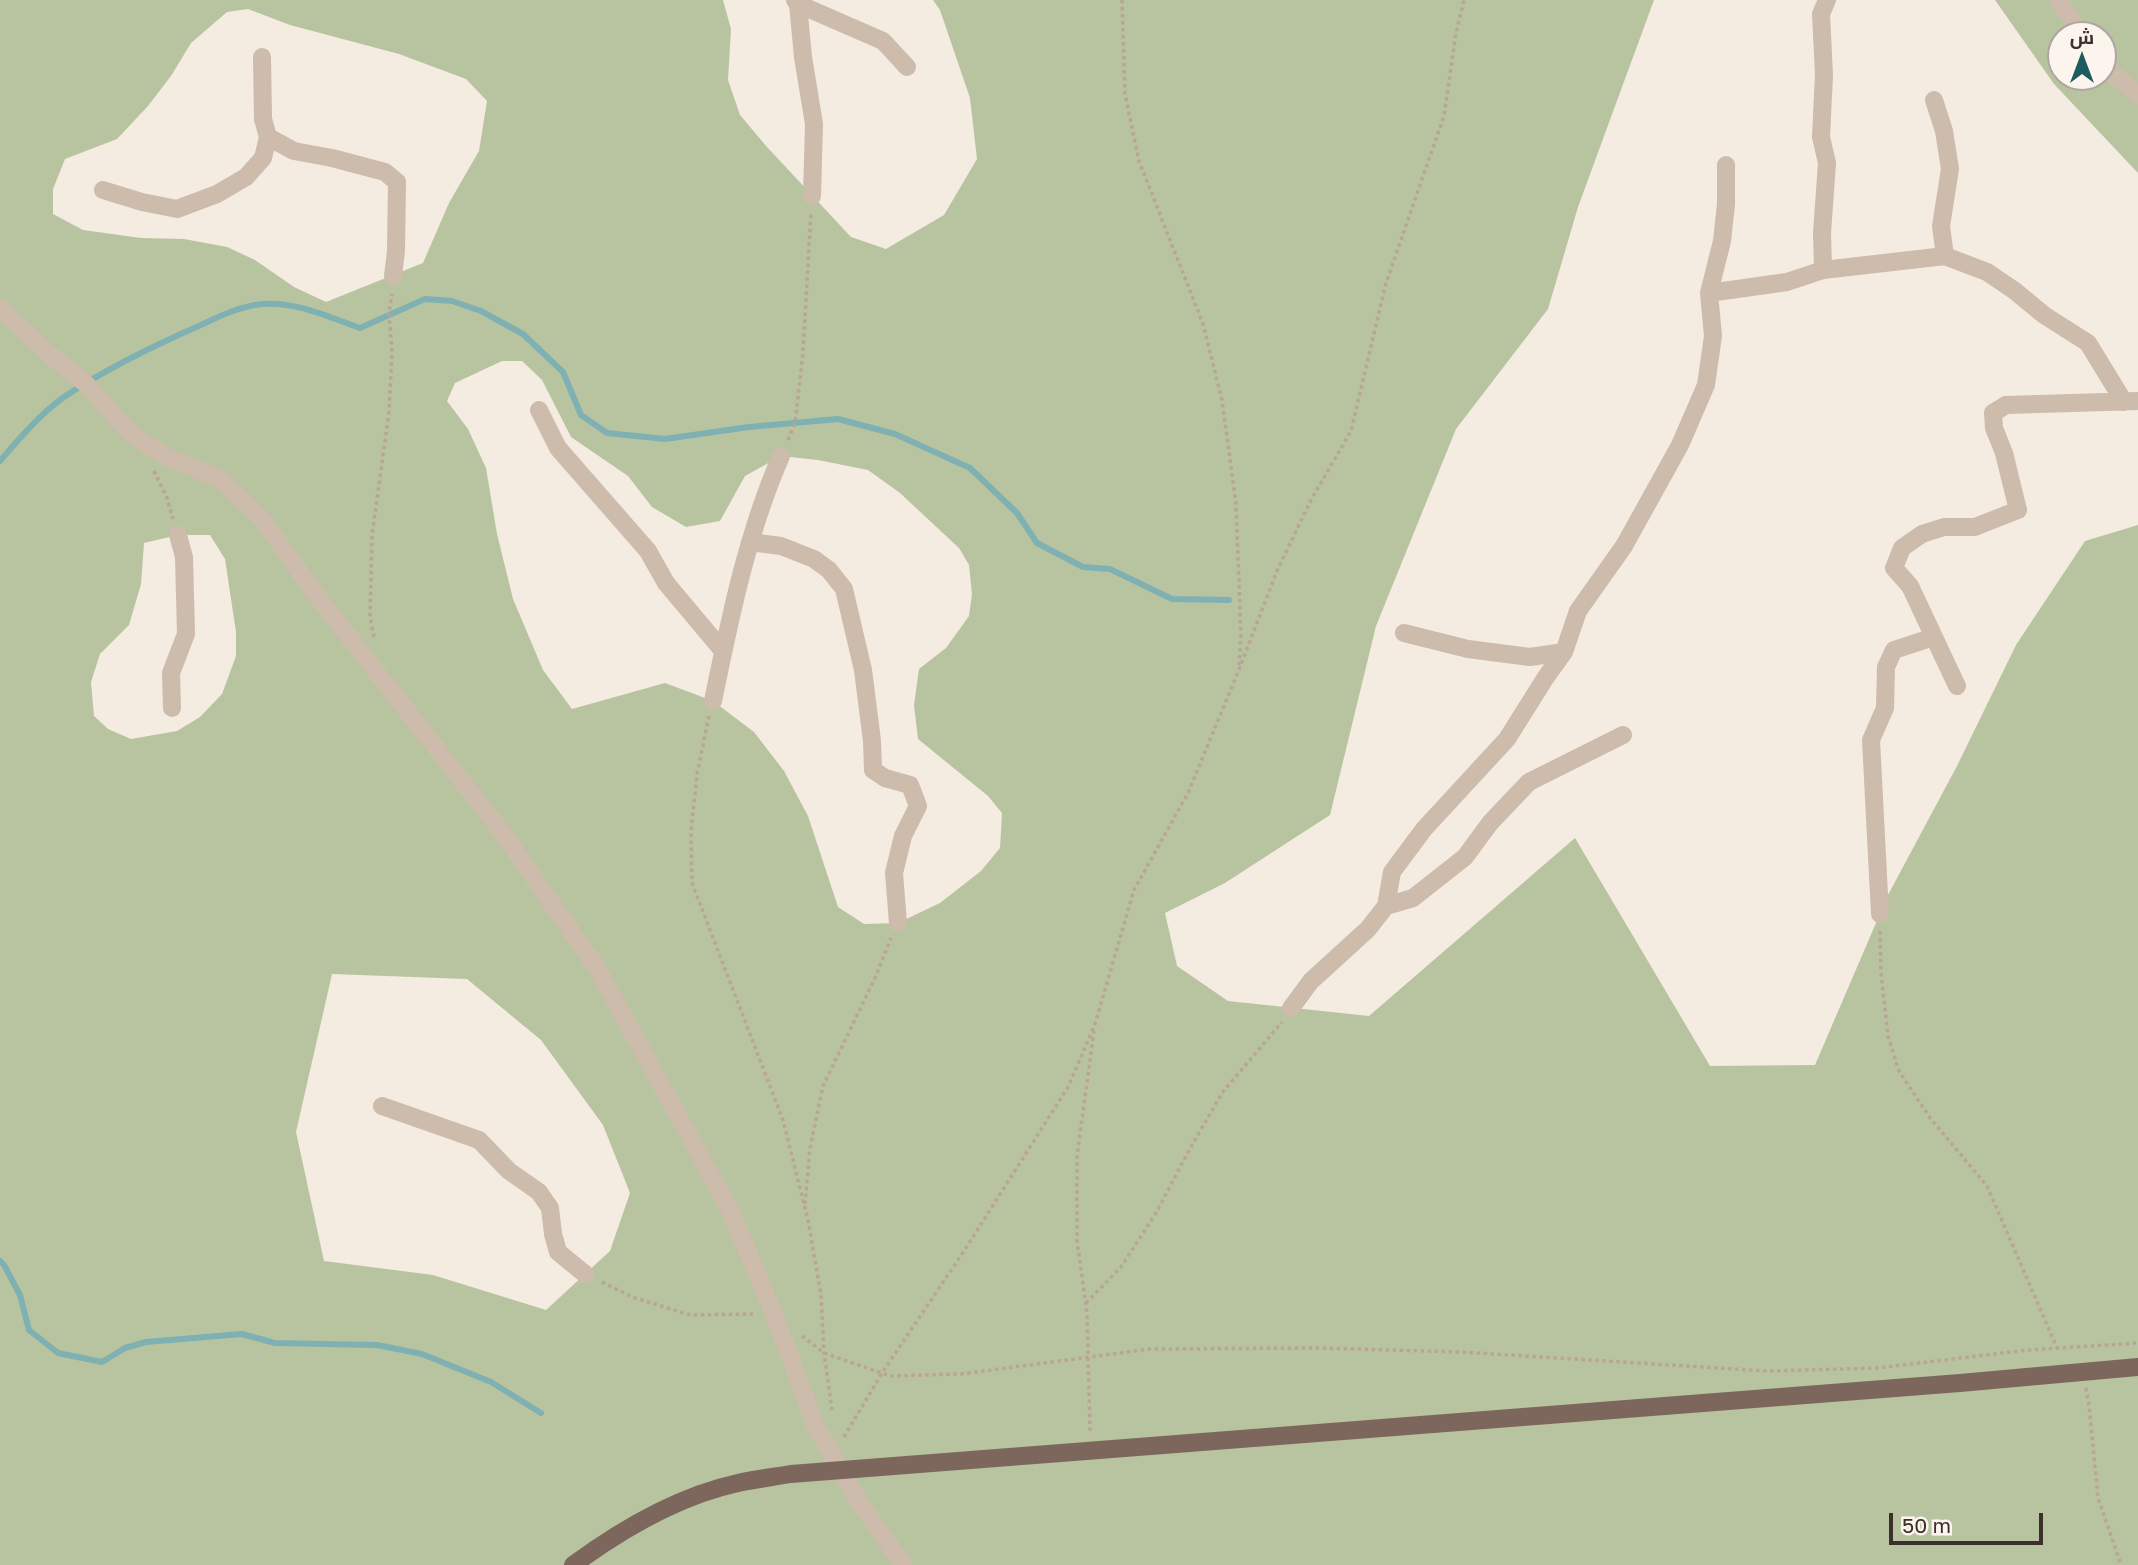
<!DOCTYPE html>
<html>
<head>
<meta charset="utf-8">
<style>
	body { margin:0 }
	#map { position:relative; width:2138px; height:1565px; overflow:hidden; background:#f4ebe1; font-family:"Golos Text",Cairo,sans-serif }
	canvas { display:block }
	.north { position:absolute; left:2047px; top:21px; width:70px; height:70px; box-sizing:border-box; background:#fbf5ee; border:2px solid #aea6a0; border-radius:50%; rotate:0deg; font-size:19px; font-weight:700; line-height:28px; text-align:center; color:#3b302b }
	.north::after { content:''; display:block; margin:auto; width:24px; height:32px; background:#1f5a5e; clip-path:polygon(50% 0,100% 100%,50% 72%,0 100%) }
	.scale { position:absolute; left:1889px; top:1513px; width:154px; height:32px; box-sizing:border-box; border:4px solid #3b302b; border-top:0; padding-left:9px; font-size:21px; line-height:24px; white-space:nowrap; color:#3b302b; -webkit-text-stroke:5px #fbf5ee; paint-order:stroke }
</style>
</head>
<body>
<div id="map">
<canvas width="2138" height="1565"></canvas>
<div class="north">ش</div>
<div class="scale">50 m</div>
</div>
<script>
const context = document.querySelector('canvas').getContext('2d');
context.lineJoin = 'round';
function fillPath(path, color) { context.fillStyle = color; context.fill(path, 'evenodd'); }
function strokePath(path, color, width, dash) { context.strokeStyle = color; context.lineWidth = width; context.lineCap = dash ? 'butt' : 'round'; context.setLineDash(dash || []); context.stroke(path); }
fillPath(new Path2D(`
	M0,0h723l8,29 -3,51 12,35 27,32 84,90 35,12 58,-34 33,-56 -7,-61 -30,-88 -7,-10h721l-76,207 -30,102 -92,120 -80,197 -46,189 -105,68 -60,30 12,53 51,35 141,15 206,-178 135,228 105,-1 73,-170 69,-129 59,-121 69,-104 53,-16v1040h-2138zM248,9l42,16 109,29 67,25 21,22 -8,50 -30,52 -26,60 -97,39 -32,-15 -39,-27 -28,-13 -43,-8 -43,-1 -58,-8 -30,-16v-25l12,-30 52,-20 31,-33 23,-30 20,-33 36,-31zM502,361h20l20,19 29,57 57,39 24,31 34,20 34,-6 25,-45 36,-20 37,4 50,10 32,23 59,55 10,17 3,29 -3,22 -23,32 -27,21 -5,36 4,34 70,57 14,17 -2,35 -19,23 -41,32 -42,20 -34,1 -26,-17 -30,-91 -24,-45 -30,-39 -41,-31 -48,-18 -93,26 -29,-39 -30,-71 -16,-65 -11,-66 -18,-39 -21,-28 8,-18zM178,535h32l15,24 11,73v24l-14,38 -22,23 -23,14 -46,8 -23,-10 -14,-13 -3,-34 9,-28 29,-29 12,-41 3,-41zM332,974l135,5 74,61 62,85 27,68 -20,58 -64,59 -113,-35 -109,-14 -28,-129z
	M1995,0h143v173l-84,-89zM2061,35h42v42h-42z`), '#b8c4a0');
strokePath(new Path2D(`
	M0,461c18,-21 41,-48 64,-64 43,-29 91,-52 137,-72 19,-9 40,-19 61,-21 33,-3 67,13 98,24l65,-29 27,2 29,10 42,23 40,38 18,43 26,18 58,6 84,-12 89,-8 57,15 75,34 47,45 20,30 46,24 27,2 62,30 57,1
	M0,1261l4,4 16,30 9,35 29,23 44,9 23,-14 21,-6 96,-8 33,9 102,2 45,9 69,28 50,31`), '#7fb0b2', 6);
strokePath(new Path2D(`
	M1122,0l3,94 14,67 64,163 19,76 14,104 5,132 -2,31
	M788,440l7,-17 8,-70 8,-141
	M154,471l13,27 6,21
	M374,637l-4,-20 2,-82 17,-123 3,-60 -3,-38 3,-20
	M709,716l-12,58 -6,58 1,51 91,237 25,100 13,75 3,58 8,57
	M1880,931l1,42 7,63 11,35 31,47 57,68 70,162
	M805,1204l5,-56 13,-62 52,-108 16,-40
	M602,1282l30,15 58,18 63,-1
	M1086,1303l35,-36 35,-54 32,-61 34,-59 60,-71
	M802,1336l22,17 66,23 71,-2 189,-25 167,-1 145,4 305,19 110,-3 150,-18 111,-7
	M2086,1388l3,17 9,93 23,67
	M1090,1431l-3,-118 -10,-72v-85l17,-125
	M844,1437l38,-64 82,-122 104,-164 27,-63 39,-134 54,-97 50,-121 39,-101 34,-71 40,-69 35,-148 58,-167 12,-83 8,-33`), '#b9a596', 3.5, [3.5, 3.5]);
strokePath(new Path2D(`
	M795,0l3,4 5,53 11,67 -2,72
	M2058,0l24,35
	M798,4l85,37 24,26
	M262,57l1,62 5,18 26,14 38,7 53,14 12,10 -1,69 -3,25
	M2103,65l35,30
	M1934,100l10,31 6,38 -9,57 4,30
	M103,190l39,12 35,7 40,-15 29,-17 17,-19 5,-21
	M1823,270l-1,-37 5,-70 -6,-26 3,-62 -3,-61 6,-14
	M1709,293l78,-11 36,-12 122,-14 42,16 28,19 29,24 44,28 36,59
	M0,308l48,45 38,31 45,50 36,23 53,22 41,39 57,79 183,234 96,137 133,242 44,104 42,113 45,78 43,60
	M539,410l19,38 90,103 18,32 57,68
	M750,542l31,4 33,13 15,11 15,19 19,81 9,71 1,29 12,8 25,7 8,21 -15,30 -9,37 4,50
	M1404,633l64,16 62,8 34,-5
	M1957,686l-47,-100 -16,-18 8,-20 20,-14 22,-7h31l43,-17 -14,-57 -10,-25 -1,-15 13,-8 132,-4
	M713,701c17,-83 34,-167 68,-245
	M172,708l-1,-35 15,-39 -2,-77 -6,-22
	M1386,906l6,-34 32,-43 83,-90 39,-62 18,-25 14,-41 46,-65 56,-101 26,-60 7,-49 -4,-43 13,-52 4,-37v-39
	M1880,914l-9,-174 14,-32 1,-41 8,-17 40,-13
	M1291,1008l20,-27 57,-52 18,-23 27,-8 52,-41 25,-34 39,-41 94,-47
	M382,1106l97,34 30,31 30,21 11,16 3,26 5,18 27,22`), '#cdbbac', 18);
strokePath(new Path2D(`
	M573,1565c49,-36 105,-69 165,-82 17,-4 36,-6 53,-9l1169,-91 178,-16`), '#7d675c', 18);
</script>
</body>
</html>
